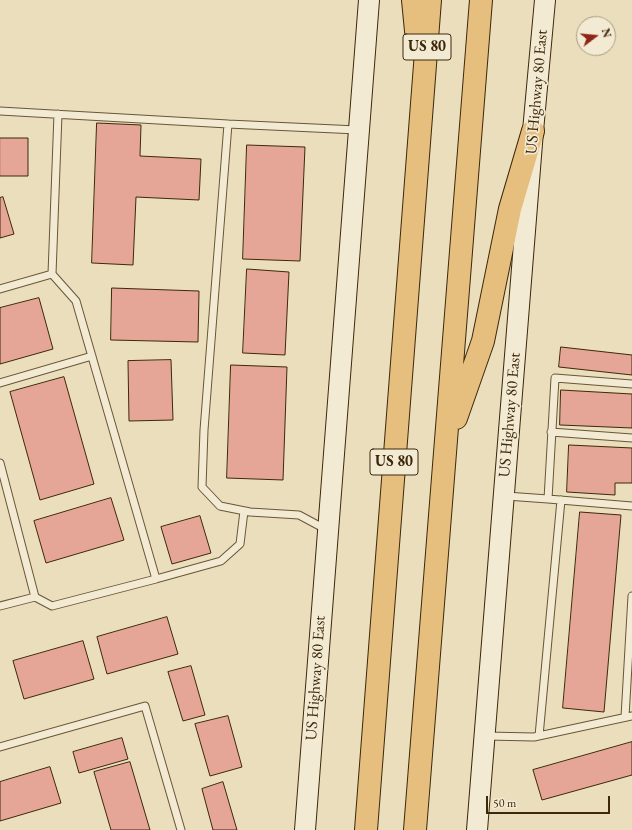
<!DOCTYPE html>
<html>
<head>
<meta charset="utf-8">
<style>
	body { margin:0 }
	#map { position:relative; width:632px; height:830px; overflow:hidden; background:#ebdebc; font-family:"EB Garamond",serif }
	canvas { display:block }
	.north { position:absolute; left:576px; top:16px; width:40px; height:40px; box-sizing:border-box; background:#f2ead3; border:1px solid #aa9c83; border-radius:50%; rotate:74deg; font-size:11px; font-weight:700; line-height:16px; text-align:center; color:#3d280b }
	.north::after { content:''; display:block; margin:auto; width:14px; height:18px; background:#8f2418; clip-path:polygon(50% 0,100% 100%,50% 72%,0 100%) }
	.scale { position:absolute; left:486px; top:796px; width:124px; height:18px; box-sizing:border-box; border:2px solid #3d280b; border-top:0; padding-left:5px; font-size:12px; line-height:14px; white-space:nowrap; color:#3d280b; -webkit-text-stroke:3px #f2ead3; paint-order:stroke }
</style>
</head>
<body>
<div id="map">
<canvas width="632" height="830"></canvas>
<div class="north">N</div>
<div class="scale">50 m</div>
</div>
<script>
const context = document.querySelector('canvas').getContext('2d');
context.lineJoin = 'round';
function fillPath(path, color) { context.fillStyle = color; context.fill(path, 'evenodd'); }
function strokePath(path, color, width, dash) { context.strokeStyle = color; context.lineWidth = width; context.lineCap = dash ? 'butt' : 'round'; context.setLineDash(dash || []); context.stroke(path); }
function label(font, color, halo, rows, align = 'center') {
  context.font = font + ' "EB Garamond",serif'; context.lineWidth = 3.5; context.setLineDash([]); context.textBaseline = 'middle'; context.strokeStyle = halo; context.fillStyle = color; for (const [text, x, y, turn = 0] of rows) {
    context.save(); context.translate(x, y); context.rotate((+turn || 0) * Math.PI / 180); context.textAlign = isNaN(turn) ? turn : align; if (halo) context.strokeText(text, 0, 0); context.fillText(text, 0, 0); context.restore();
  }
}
const building = new Path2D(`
	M97,123l44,2 -1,31 61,3 -2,41 -63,-3 -3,68 -41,-2z
	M0,138h28v38h-28z
	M247,145l58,2 -5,114 -57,-2z
	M3,197l11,37 -14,4v-40z
	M247,269l42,3 -4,83 -42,-2z
	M112,288l87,3 -1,51 -87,-2z
	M39,298l14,51 -53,15v-56z
	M561,347l71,8v20l-73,-8z
	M171,360l2,60 -44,1 -1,-60z
	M231,365l56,2 -4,113 -56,-2z
	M64,377l30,107 -54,16 -30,-108z
	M561,390l71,4v34l-72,-3z
	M569,445l63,3v35h-17v12l-48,-3z
	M111,498l13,42 -78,23 -12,-42z
	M580,512l41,3 -17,197 -41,-4z
	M200,516l11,37 -39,11 -11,-37z
	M167,617l11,37 -71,20 -10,-37z
	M83,641l11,38 -70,20 -11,-38z
	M191,666l14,49 -22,6 -15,-49z
	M228,716l14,51 -32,9 -15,-52z
	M122,738l6,21 -49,14 -6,-21z
	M632,742v33l-90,25 -9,-30z
	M130,762l20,68h-39l-17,-58z
	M50,767l11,36 -61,18v-39z
	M223,782l14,48h-24l-11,-41z`);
fillPath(building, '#e5a597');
strokePath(building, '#3d280b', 1);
const service = new Path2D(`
	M0,111l228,13 -24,306 -2,57 18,19 30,6 49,3 28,15
	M228,124l129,6
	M0,289l52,-15 6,-160
	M0,383l92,-27
	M551,432l81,6
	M0,463l35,134 17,9 104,-27 -80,-278 -24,-27
	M506,496l42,3 7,-121 77,6
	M548,499l84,7
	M156,579l65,-18 19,-17 4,-33
	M0,606l35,-9
	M625,717l7,-121
	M486,736l48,1 98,-21
	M539,736l22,-236
	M0,747l145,-41 36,124`);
const secondary = new Path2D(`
	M305,830l64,-830
	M477,830l56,-699 12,-131`);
const motorway = new Path2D(`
	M413,0l4,41
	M456,418l27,-77 27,-132 23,-78
	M366,830l64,-830
	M415,830l66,-830`);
strokePath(service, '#685637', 9);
strokePath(secondary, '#3d280b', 22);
strokePath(motorway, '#3d280b', 24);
strokePath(service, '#f2ead3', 7);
strokePath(secondary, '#f2ead3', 20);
strokePath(motorway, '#e6bf7e', 22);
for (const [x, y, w] of [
	[427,47,48],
	[394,462,48]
]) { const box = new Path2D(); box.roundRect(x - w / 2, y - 13, w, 26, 3); context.fillStyle = '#f2ead3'; context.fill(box); strokePath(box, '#3d280b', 1); }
label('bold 15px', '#3d280b', null, [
	["US 80",427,47],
	["US 80",394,462]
]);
label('16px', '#3d280b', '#f2ead3', [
	["US Highway 80 East",537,92,-85],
	["US Highway 80 East",510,415,-85],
	["US Highway 80 East",316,678,-86]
]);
</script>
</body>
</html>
